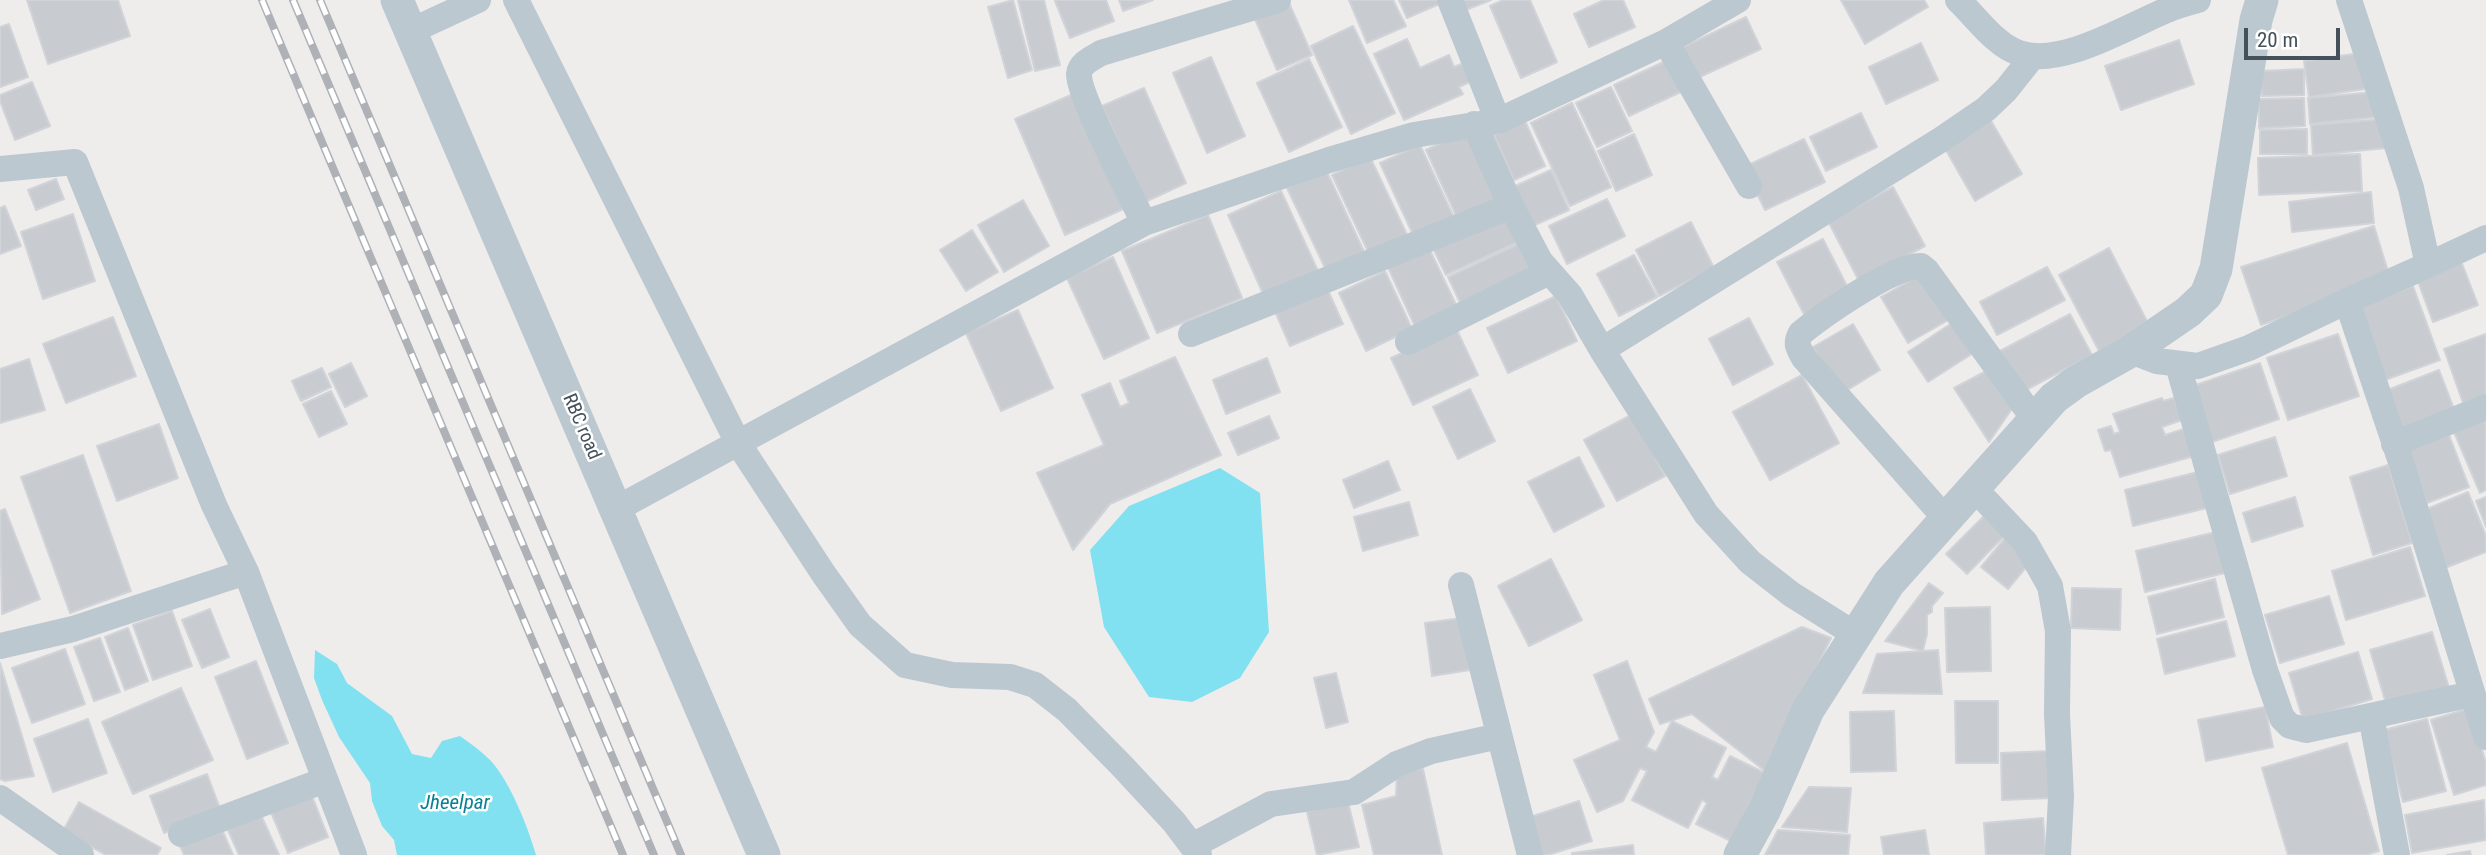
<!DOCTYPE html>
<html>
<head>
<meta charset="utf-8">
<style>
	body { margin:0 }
	#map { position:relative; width:2486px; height:855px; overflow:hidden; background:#efecec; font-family:"Roboto Condensed",sans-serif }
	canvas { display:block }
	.scale { position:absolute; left:2244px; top:28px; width:96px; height:32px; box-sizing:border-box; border:4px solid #44515a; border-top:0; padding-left:9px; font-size:21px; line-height:24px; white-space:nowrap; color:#44515a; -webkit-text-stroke:5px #fff; paint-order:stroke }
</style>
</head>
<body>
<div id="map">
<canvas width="2486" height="855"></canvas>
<div class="scale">20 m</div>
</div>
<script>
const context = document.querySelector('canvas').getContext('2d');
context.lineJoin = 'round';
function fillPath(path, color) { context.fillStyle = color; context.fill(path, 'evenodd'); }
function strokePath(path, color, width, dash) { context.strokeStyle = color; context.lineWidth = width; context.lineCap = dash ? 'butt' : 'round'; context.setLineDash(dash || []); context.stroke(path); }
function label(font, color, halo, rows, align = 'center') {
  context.font = font + ' "Roboto Condensed",sans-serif'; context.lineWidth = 5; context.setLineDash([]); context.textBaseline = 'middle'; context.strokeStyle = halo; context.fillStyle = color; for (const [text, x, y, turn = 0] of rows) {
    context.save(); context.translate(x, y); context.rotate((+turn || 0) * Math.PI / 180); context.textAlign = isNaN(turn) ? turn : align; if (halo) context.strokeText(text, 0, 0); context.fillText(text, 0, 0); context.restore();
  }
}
fillPath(new Path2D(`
	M1220,468l40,25 9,139 -29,46 -48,24 -43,-5 -45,-70 -14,-77 39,-44z
	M315,650l22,14 10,19 45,33 20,38 19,4 11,-17 18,-5c10,7 21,15 30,24 20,21 38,67 46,95h-139l-3,-15 -12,-14 -10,-25 -2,-18 -31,-46 -17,-37 -8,-22z`), '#81e1f0');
const building = new Path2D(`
	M27,0h91l12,36 -82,28z
	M1013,0l19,70 -24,8 -20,-71z
	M1018,0h26l16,65 -25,6z
	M1057,0h49l8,21 -44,17 -15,-37z
	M1119,0h34l-30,11z
	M1349,0h44l13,26 -39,17z
	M1399,0h45v2l-37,16z
	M1458,0h33l-28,11z
	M1503,0h27l27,62 -36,16 -31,-72z
	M1604,0h19l12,27 -46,20 -15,-33z
	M1841,0h83l4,7 -63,37z
	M1289,3l23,52 -35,15 -22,-51z
	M1746,17l15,32 -68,31 -14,-31z
	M9,24l19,53 -28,10v-60z
	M1353,26l42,87 -44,21 -40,-88z
	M1407,39l13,29 29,-13 5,12 12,-5 8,18 -15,7 4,7 -59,26 -30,-66z
	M2179,40l15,44 -73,26 -16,-44z
	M1921,43l17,37 -52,24 -17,-37z
	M2361,53l4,36 -56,8 -5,-36z
	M1211,57l34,79 -38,17 -34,-80z
	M1309,59l33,68 -53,25 -32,-69z
	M1670,59l15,31 -56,26 -15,-31z
	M2304,69v26l-42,1 -1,-25z
	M32,82l18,44 -35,14 -15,-39v-6z
	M1611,87l21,44 -35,16 -21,-44z
	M1144,88l42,95 -41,19 -43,-96z
	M1078,92l50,115 -63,28 -50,-116z
	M2375,92l2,25 -67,7 -2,-26z
	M2304,98l1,28 -46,2v-29z
	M1572,103l39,84 -41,19 -39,-83z
	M1861,113l16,34 -51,24 -16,-34z
	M1990,119l32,55 -47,27 -32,-56z
	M2385,119l2,29 -74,7 -2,-30z
	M1525,121l20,45 -31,14 -20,-45z
	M2307,129v25h-47v-24z
	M1468,130l34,73 -43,19 -33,-72z
	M1634,134l18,41 -36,16 -18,-40z
	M1804,139l21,43 -60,28 -21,-43z
	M1420,145l36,77 -40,19 -36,-78z
	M2360,154l2,37 -103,4 -1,-37z
	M1370,157l39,82 -38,19 -39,-83z
	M1326,170l40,86 -38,18 -41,-86z
	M1551,170l18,40 -39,17 -17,-40z
	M56,179l8,20 -28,11 -8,-20z
	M1893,187l32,59 -66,35 -31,-60z
	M1281,191l37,80 -54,25 -36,-81z
	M2371,192l3,31 -82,9 -3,-30z
	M1607,199l18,37 -58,28 -18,-38z
	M1023,200l26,46 -45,26 -26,-47z
	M5,206l16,40 -21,8v-46z
	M1507,208l15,32 -76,35 -15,-31z
	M73,214l22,67 -52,18 -22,-67z
	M1208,215l34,83 -85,35 -35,-82z
	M1691,222l23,46 -55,28 -23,-46z
	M2374,226l17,55 -130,44 -20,-58z
	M972,230l26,42 -32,19 -26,-41z
	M1823,239l29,57 -45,24 -30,-58z
	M1525,241l15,32 -77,36 -15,-32z
	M1427,244l33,69 -42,20 -32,-70z
	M2109,248l40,77 -50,26 -40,-76z
	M1634,255l23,42 -38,19 -22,-42z
	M1113,257l36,81 -45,21 -37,-81z
	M2461,261l17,44 -45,17 -16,-43z
	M2047,267l18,33 -68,35 -17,-33z
	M1385,271l27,58 -46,22 -27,-58z
	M1925,272l27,46 -44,25 -27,-46z
	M1326,286l17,38 -53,22 -16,-37z
	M2413,286l27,74 -58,21 -27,-74z
	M1556,296l21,45 -69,32 -21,-45z
	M1018,310l35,78 -52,23 -35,-78z
	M2070,314l22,41 -70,37 -22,-41z
	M113,317l23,59 -70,27 -23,-59z
	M1749,318l24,46 -40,21 -24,-46z
	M1958,319l20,31 -50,32 -20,-30z
	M1853,324l27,46 -39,24 -28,-47z
	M1456,328l22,47 -65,30 -22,-47z
	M2338,334l21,62 -71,24 -21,-62z
	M2486,334v61l-23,8 -19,-54z
	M1175,357l46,98 -111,49 -37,46 -36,-77 67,-28 -22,-50 28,-12 10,24 9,-4 -9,-22z
	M1267,358l13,34 -54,22 -13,-34z
	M29,359l16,51 -45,13v-54z
	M351,363l16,33 -22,11 -16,-33z
	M2260,363l19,56 -70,24 -19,-56z
	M1994,367l22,36 -27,39 -35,-54z
	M322,368l9,19 -30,14 -9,-20z
	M2439,370l15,39 -54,21 -15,-39z
	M1802,375l37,68 -69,37 -37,-68z
	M1470,389l25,52 -37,18 -25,-52z
	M331,391l16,33 -28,13 -16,-33z
	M2162,398l1,3 11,-3 8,22 -20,7 3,8 19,-6 10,27 -74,21 -9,-27 -6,1 -7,-21 13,-4 3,8 6,-2 -7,-18z
	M1633,414l32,62 -48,25 -33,-61z
	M1269,416l10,22 -41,17 -10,-22z
	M2484,419l2,6v65l-6,3 -26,-61z
	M159,424l19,54 -61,23 -20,-55z
	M2449,435l20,52 -42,16 -19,-52z
	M2275,437l12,39 -57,18 -12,-39z
	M83,455l48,136 -61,22 -49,-136z
	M1579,457l25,49 -50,26 -26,-50z
	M1388,461l12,29 -46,18 -11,-28z
	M2388,465l24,78 -39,12 -23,-78z
	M2206,470l9,36 -82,20 -8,-36z
	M2468,492l18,44v16l-41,16 -23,-57z
	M2295,497l8,29 -51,16 -9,-29z
	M2486,497v30l-10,-26z
	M1409,502l9,33 -55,16 -9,-34z
	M5,509l35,90 -38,15 -2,-103z
	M1986,514l20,20 -39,40 -21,-20z
	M2216,532l9,41 -80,19 -9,-41z
	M2006,537l27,22 -25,30 -27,-22z
	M2410,547l15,49 -79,24 -14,-49z
	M1551,559l31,61 -53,26 -31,-60z
	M2215,579l9,38 -67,17 -9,-37z
	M1929,583l14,10 -11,13v6l-5,3v19l-4,17 -38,-10z
	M2072,588l49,1 -1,41 -49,-2z
	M2329,596l15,48 -64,19 -15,-48z
	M1990,607l1,64 -44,1 -2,-64z
	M210,609l19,48 -27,11 -20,-48z
	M172,611l20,55 -39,14 -20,-55z
	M1462,618l8,52 -38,6 -7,-53z
	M2226,621l9,35 -70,18 -8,-35z
	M1802,627l29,11 -66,133 -73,-57 -32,10 -11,-25z
	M128,628l20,53 -23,9 -20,-53z
	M2432,632l18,59 -62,19 -18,-60z
	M100,638l20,54 -26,9 -20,-54z
	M65,649l20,55 -53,19 -20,-55z
	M1938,650l4,44 -79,-1 14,-39z
	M2358,652l14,47 -69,21 -14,-47z
	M256,661l32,82 -41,16 -32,-82z
	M1627,661l27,71 -8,15 10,5 16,-31 54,27 -14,29 6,3 12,-24 35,17 -34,68 -35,-17 11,-21 -5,-3 -14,28 -56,-28 15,-29 -7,-3 -17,33 -26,11 -23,-52 46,-20 -26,-65z
	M0,663l34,113 -29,5 -5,-2z
	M1336,673l12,49 -22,6 -12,-50z
	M181,688l32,72 -80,34 -31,-72z
	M1955,701h43v62h-42z
	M2265,707l8,40 -67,14 -8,-41z
	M2470,708l16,55v22l-32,10 -23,-75z
	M1894,711l2,60 -45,1 -1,-60z
	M88,719l19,54 -54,19 -19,-53z
	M2427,719l19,72 -43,11 -19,-72z
	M2347,743l32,108 -13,4h-78l-26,-87z
	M2050,751l1,47 -49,2 -1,-47z
	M1423,769l19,86h-68l-12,-50 34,-9 1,-23z
	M207,774l14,37 -57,22 -14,-37z
	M1809,787l42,1 -4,44 -65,-5z
	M312,796l16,41 -40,16 -17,-41z
	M2484,800l2,40 -74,13 -7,-38z
	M1579,801l13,40 -44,14h-9l-12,-37z
	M79,802l82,46 -4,7h-51l-43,-24z
	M1348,802l11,45 -42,8 -10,-43z
	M261,815l18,40h-40l-11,-25z
	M2043,818l3,37h-60l-2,-32z
	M1778,830l72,5 -2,20h-83z
	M1925,830l4,25h-45l-3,-18z
	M223,832l10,23h-49l-4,-9z
	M1633,845l1,10h-62v-2z
	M2470,851l1,4h-24z`);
fillPath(building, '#c8ccd1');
strokePath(building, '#d0d3d8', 2);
strokePath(new Path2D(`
	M516,0l222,443 85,130 37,52 45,40 47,10 58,2 25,8 32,25 56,57 51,55 25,33
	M1450,0l48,121
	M1958,0c18,17 37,45 61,53 42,15 109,-27 148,-43 9,-4 20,-7 31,-10
	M411,31l67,-31
	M1666,42l83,144
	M1474,124l37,82 29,55 30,34 32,55 104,164 44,48 41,32 65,41
	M0,169l75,-7 139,343 32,67 -173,57 -73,17
	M1144,223c-12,-25 -66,-128 -65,-149 1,-11 14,-16 22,-21l177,-53
	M2428,265l58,-27
	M2347,301l81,-36 -17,-77 -62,-188
	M1191,334l320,-128
	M1408,342l141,-70
	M1602,350l340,-211 44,-30 20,-19 27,-34
	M2131,351l26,10 41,5 51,-18 98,-47 53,158 86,278
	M2178,365l87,305 17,48 8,8 16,4 166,-36
	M2394,444l92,-37
	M1973,487l52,55 25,44 8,45 -1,83 4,83 -3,58
	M616,509l528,-286 185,-63 85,-25 84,-14 168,-79 72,-42
	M1945,518l-141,-160c-6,-10 -9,-15 -3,-25 22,-18 93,-68 120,-67l6,5 107,148
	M246,572l108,283
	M1461,585l69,270
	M2371,716l26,139
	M0,798l81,57
	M181,834l144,-54
	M1194,845l77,-41 83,-12 43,-28 34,-13 68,-15`), '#bcc8d0', 26);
strokePath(new Path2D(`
	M397,0l367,855
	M1740,855l25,-46 43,-99 81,-127 165,-185 22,-16 55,-31 57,-39 18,-17 10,-26 40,-249 6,-20`), '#bcc8d0', 33);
const rail = new Path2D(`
	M262,0l361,855
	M293,0l361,855
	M320,0l361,855`);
strokePath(rail, '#aeb2b7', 8);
strokePath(rail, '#fff', 5, [16]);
label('19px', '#44515a', '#fff', [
	["RBC road",581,427,67]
]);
label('italic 21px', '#078195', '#fff', [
	["Jheelpar",455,804]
]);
</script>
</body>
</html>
